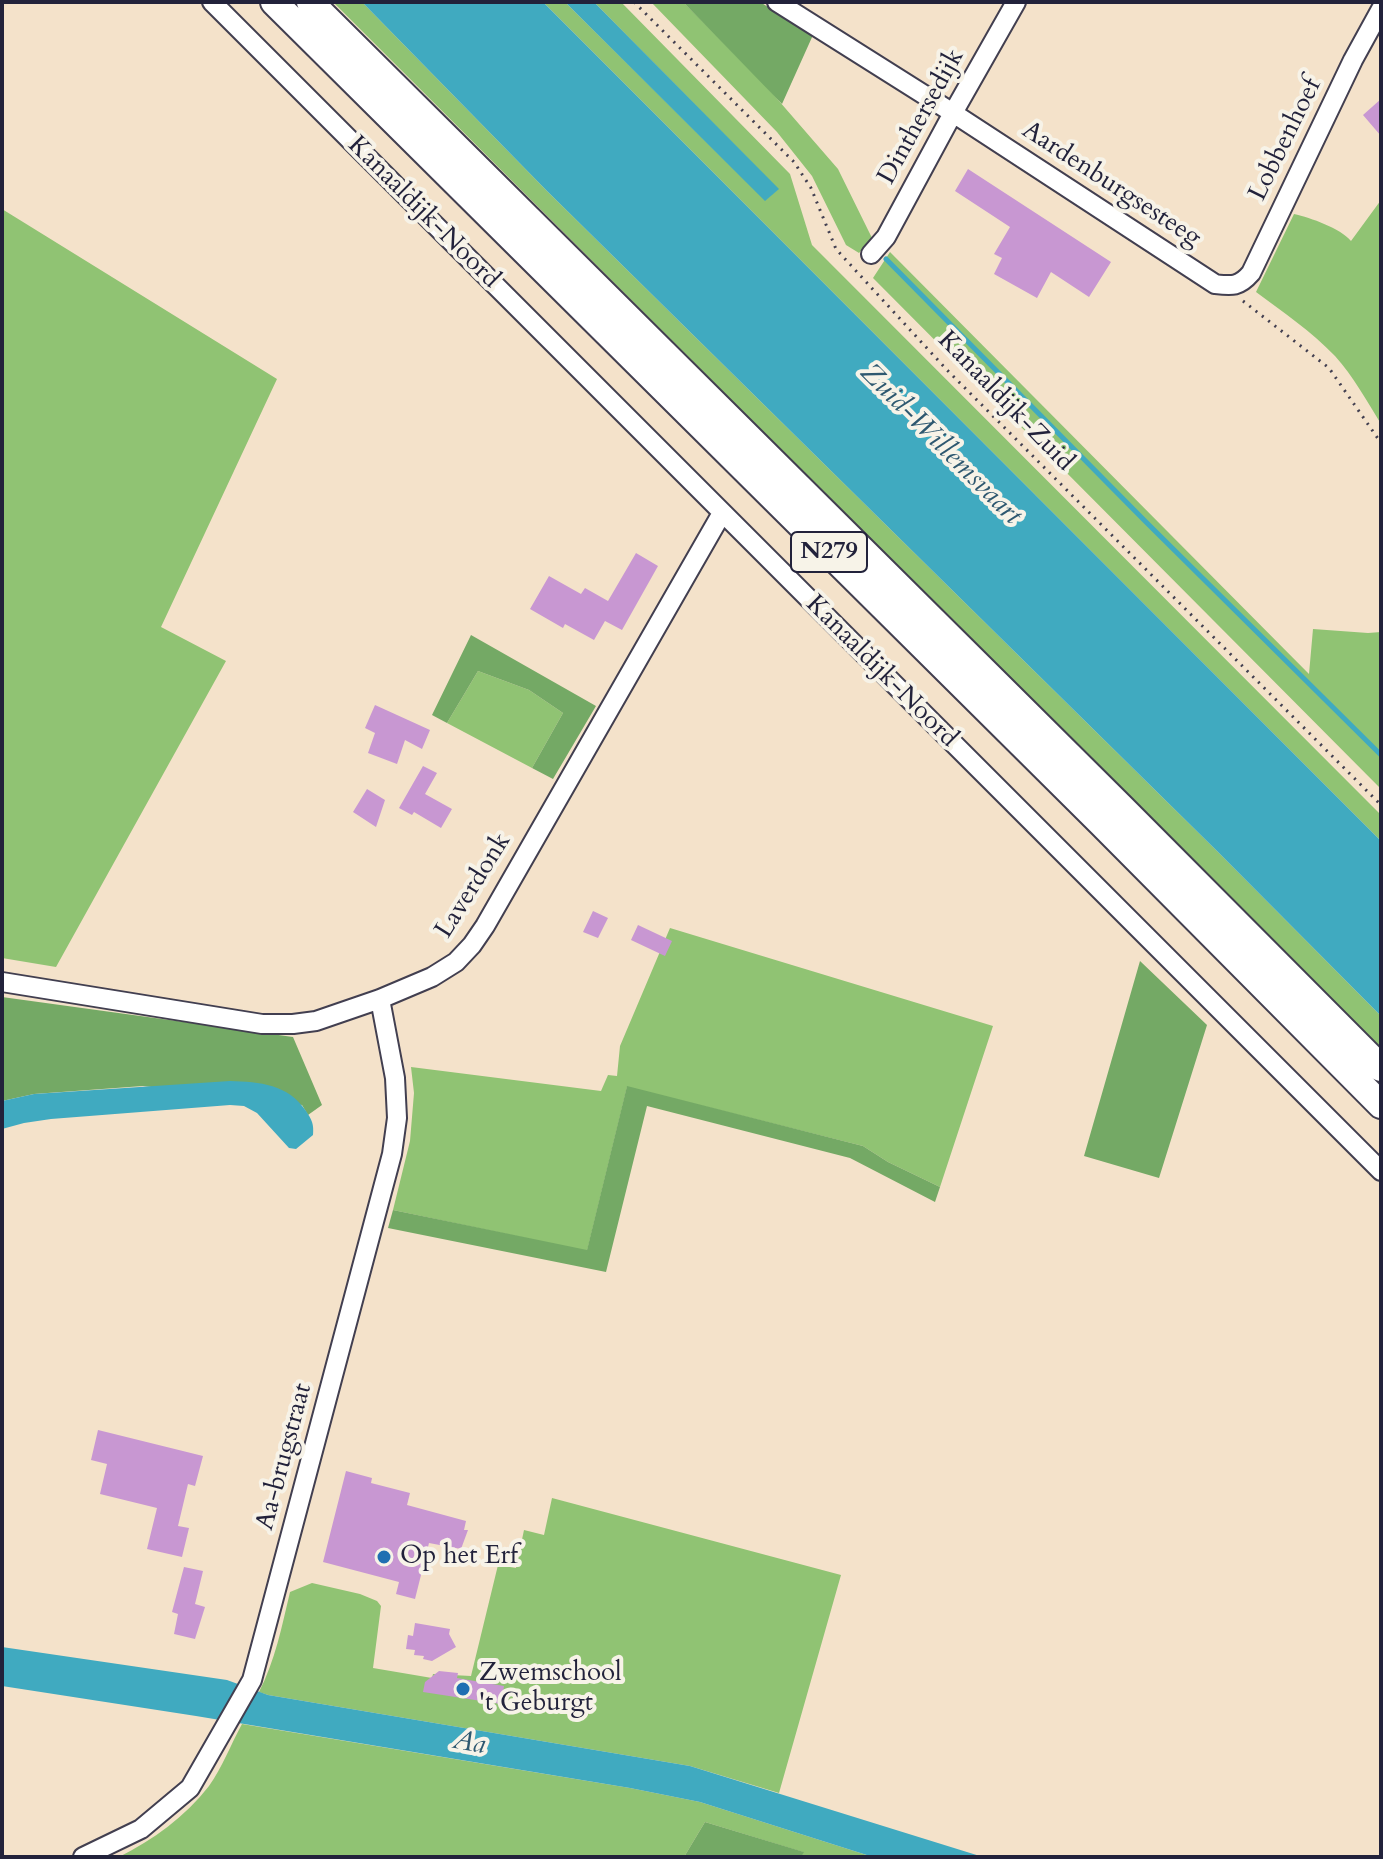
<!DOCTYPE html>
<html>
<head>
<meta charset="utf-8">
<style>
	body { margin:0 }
	#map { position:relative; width:1383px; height:1859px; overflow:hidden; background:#f4e2ca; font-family:Cardo,serif }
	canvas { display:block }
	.frame { position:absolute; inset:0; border:4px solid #22223b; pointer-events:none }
</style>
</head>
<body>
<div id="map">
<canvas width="1383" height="1859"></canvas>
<div class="frame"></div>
</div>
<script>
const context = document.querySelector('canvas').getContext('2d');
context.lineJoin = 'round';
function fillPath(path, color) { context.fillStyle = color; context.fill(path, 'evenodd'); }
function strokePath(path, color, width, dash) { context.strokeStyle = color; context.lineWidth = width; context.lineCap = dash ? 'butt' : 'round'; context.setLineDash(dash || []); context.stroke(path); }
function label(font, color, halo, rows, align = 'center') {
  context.font = font + ' Cardo,serif'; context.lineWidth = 8; context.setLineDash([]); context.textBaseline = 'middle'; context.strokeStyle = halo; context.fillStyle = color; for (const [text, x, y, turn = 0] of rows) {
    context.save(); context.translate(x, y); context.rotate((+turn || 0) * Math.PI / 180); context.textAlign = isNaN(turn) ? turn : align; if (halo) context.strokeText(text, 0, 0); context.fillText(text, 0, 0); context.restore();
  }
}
fillPath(new Path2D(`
	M333,2h29l185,189 670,660 164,165v33z
	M543,2h22l200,198 13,-11 -184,-187h27l169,172 22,71 569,570v26z
	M651,2h32l83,84 72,83 34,69 -13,15 -13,-8 -34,-69 -35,-44z
	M1381,200v224c-14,-23 -28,-48 -46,-68 -24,-25 -52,-44 -79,-64l38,-78c17,4 46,14 57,27z
	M2,209l275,170 -116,248 65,34 -170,306 -54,-9z
	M890,252l419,422 4,-45 55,4 13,-1v157l-508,-511z
	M478,671l51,19 34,23 -31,55 -85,-45z
	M670,928l323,98 -53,161 -52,-25 -25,-16 -236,-59 -40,164 -194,-41 17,-69 4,-48 -3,-26 190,24 7,-16 9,1 3,-30z
	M552,1498l289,77 -62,218 -89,-27 -422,-71 -9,-3c16,-31 23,-66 31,-100l22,-9 48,11 17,7 4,5 -8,62 59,10 1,-4 38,2 27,-111 18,3 8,-38 20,5z
	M242,1724l388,64 70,14 173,55h-72l2,-5 -98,-30 -21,35h-565c34,-17 66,-40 90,-71 13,-18 22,-42 33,-62z`), '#90c373');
fillPath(new Path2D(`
	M683,2h77l53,33 -31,69z
	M471,635l125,71 -43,73 -21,-11 31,-55 -34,-23 -51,-19 -31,52 -15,-8z
	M1140,961l67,64 -48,153 -75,-22z
	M2,997l291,40 29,68 -14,10 -6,-10 -159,-19 -109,8 -32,7z
	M627,1086l236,60 25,16 52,25 -5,15 -85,-44 -203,-52 -41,166 -218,-44 5,-18 194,40z
	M705,1822l99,30 -3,5h-117z`), '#74a965');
fillPath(new Path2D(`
	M362,2h181l838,839v175l-164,-165 -670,-660z
	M565,2h29l185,187 -14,12z
	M230,1081c30,1 58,3 76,30 6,9 8,13 7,24l-17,14 -7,-1 -32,-35 -13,-7 -14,-1 -179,14 -27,4 -22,6v-28l32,-7z
	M2,1647l225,33 41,15 422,71 293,91h-110l-173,-55 -70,-14 -434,-72 -194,-30z`), '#40aac0');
strokePath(new Path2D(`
	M886,259l260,263 235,233`), '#40aac0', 5);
fillPath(new Path2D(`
	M1381,99v37l-18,-21z
	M968,169l143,93 -22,35 -38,-25 -14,26 -43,-24 8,-16 -8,-4 16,-27 -55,-36z
	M636,553l22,13 -36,64 -17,-9 -11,19 -29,-16 -2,4 -33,-19 19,-33 32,18 4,-6 23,13z
	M375,705l55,25 -8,19 -17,-9 -8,24 -29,-11 7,-20 -10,-5z
	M423,766l14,7 -12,21 27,15 -11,19 -27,-16 -2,3 -13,-7z
	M367,789l18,11 -9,27 -23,-15z
	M593,911l15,7 -10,20 -15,-6z
	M638,925l34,16 -7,15 -34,-16z
	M98,1430l105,26 -8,30 -7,-2 -10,42 11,2 -7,29 -35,-8 10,-41 -57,-14 7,-30 -16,-4z
	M346,1471l26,7 -1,5 39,10 -3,12 59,16 -2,9h4l-7,19 -32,-6 -14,56 -19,-5 3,-12 -76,-20z
	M184,1567l19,4 -8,33 10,3 -10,32 -21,-5 4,-20 -6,-2z
	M415,1623l35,6 -1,5 7,13 -24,14 -9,-2 1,-3 -10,-1 1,-5 -9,-1 2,-14 5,1z
	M439,1671l19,2 -1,5 47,8 -3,18 -78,-12 2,-10z`), '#c897d2');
const minor = new Path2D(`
	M212,2l1169,1169
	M777,2l176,111 262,171c17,2 24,3 36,-11l102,-213 28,-51
	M871,254l15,-17 67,-124 63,-111
	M2,982l260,42h31l23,-3 64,-22 52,-22 24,-15 16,-17 13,-19 237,-413
	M83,1857l58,-28 49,-41 62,-108 140,-526 5,-36 -2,-40 -15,-79`);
const highway = new Path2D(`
	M274,2l827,821 280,282
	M310,2l812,806 259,260`);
strokePath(minor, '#423f50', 22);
strokePath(highway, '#423f50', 30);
strokePath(new Path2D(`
	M634,2l160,160 17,26 25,61 21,23 90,98 434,435
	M1243,301l86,67 52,75`), '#423f50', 3, [2, 6]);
strokePath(minor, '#fff', 18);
strokePath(highway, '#fff', 26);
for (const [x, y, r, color] of [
	[384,1557,8,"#1f6fb2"],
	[463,1689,8,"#1f6fb2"]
]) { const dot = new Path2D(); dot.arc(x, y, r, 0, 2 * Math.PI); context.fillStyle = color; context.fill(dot); strokePath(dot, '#f7f3e8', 3); }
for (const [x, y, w] of [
	[829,552,76]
]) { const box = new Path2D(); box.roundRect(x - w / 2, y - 20, w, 40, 6); context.fillStyle = '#f7f3e8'; context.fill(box); strokePath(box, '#22223b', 2); }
label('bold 24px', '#22223b', null, [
	["N279",829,552]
]);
label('26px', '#22223b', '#f7f3e8', [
	["Dinthersedijk",922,117,-61],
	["Lobbenhoef",1286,140,-64],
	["Aardenburgsesteeg",1111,185,33],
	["Kanaaldijk-Noord",423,213,45],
	["Kanaaldijk-Zuid",1005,402,46],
	["Kanaaldijk-Noord",881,672,45],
	["Laverdonk",474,886,-58],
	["Aa-brugstraat",285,1457,-75]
]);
label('26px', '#22223b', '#f7f3e8', [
	["Op het Erf",400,1557],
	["Zwemschool",479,1674],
	["'t Geburgt",479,1704]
], 'left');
label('italic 28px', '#2e5870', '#f7f3e8', [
	["Zuid-Willemsvaart",940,445,45],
	["Aa",469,1744,10]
]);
</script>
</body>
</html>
